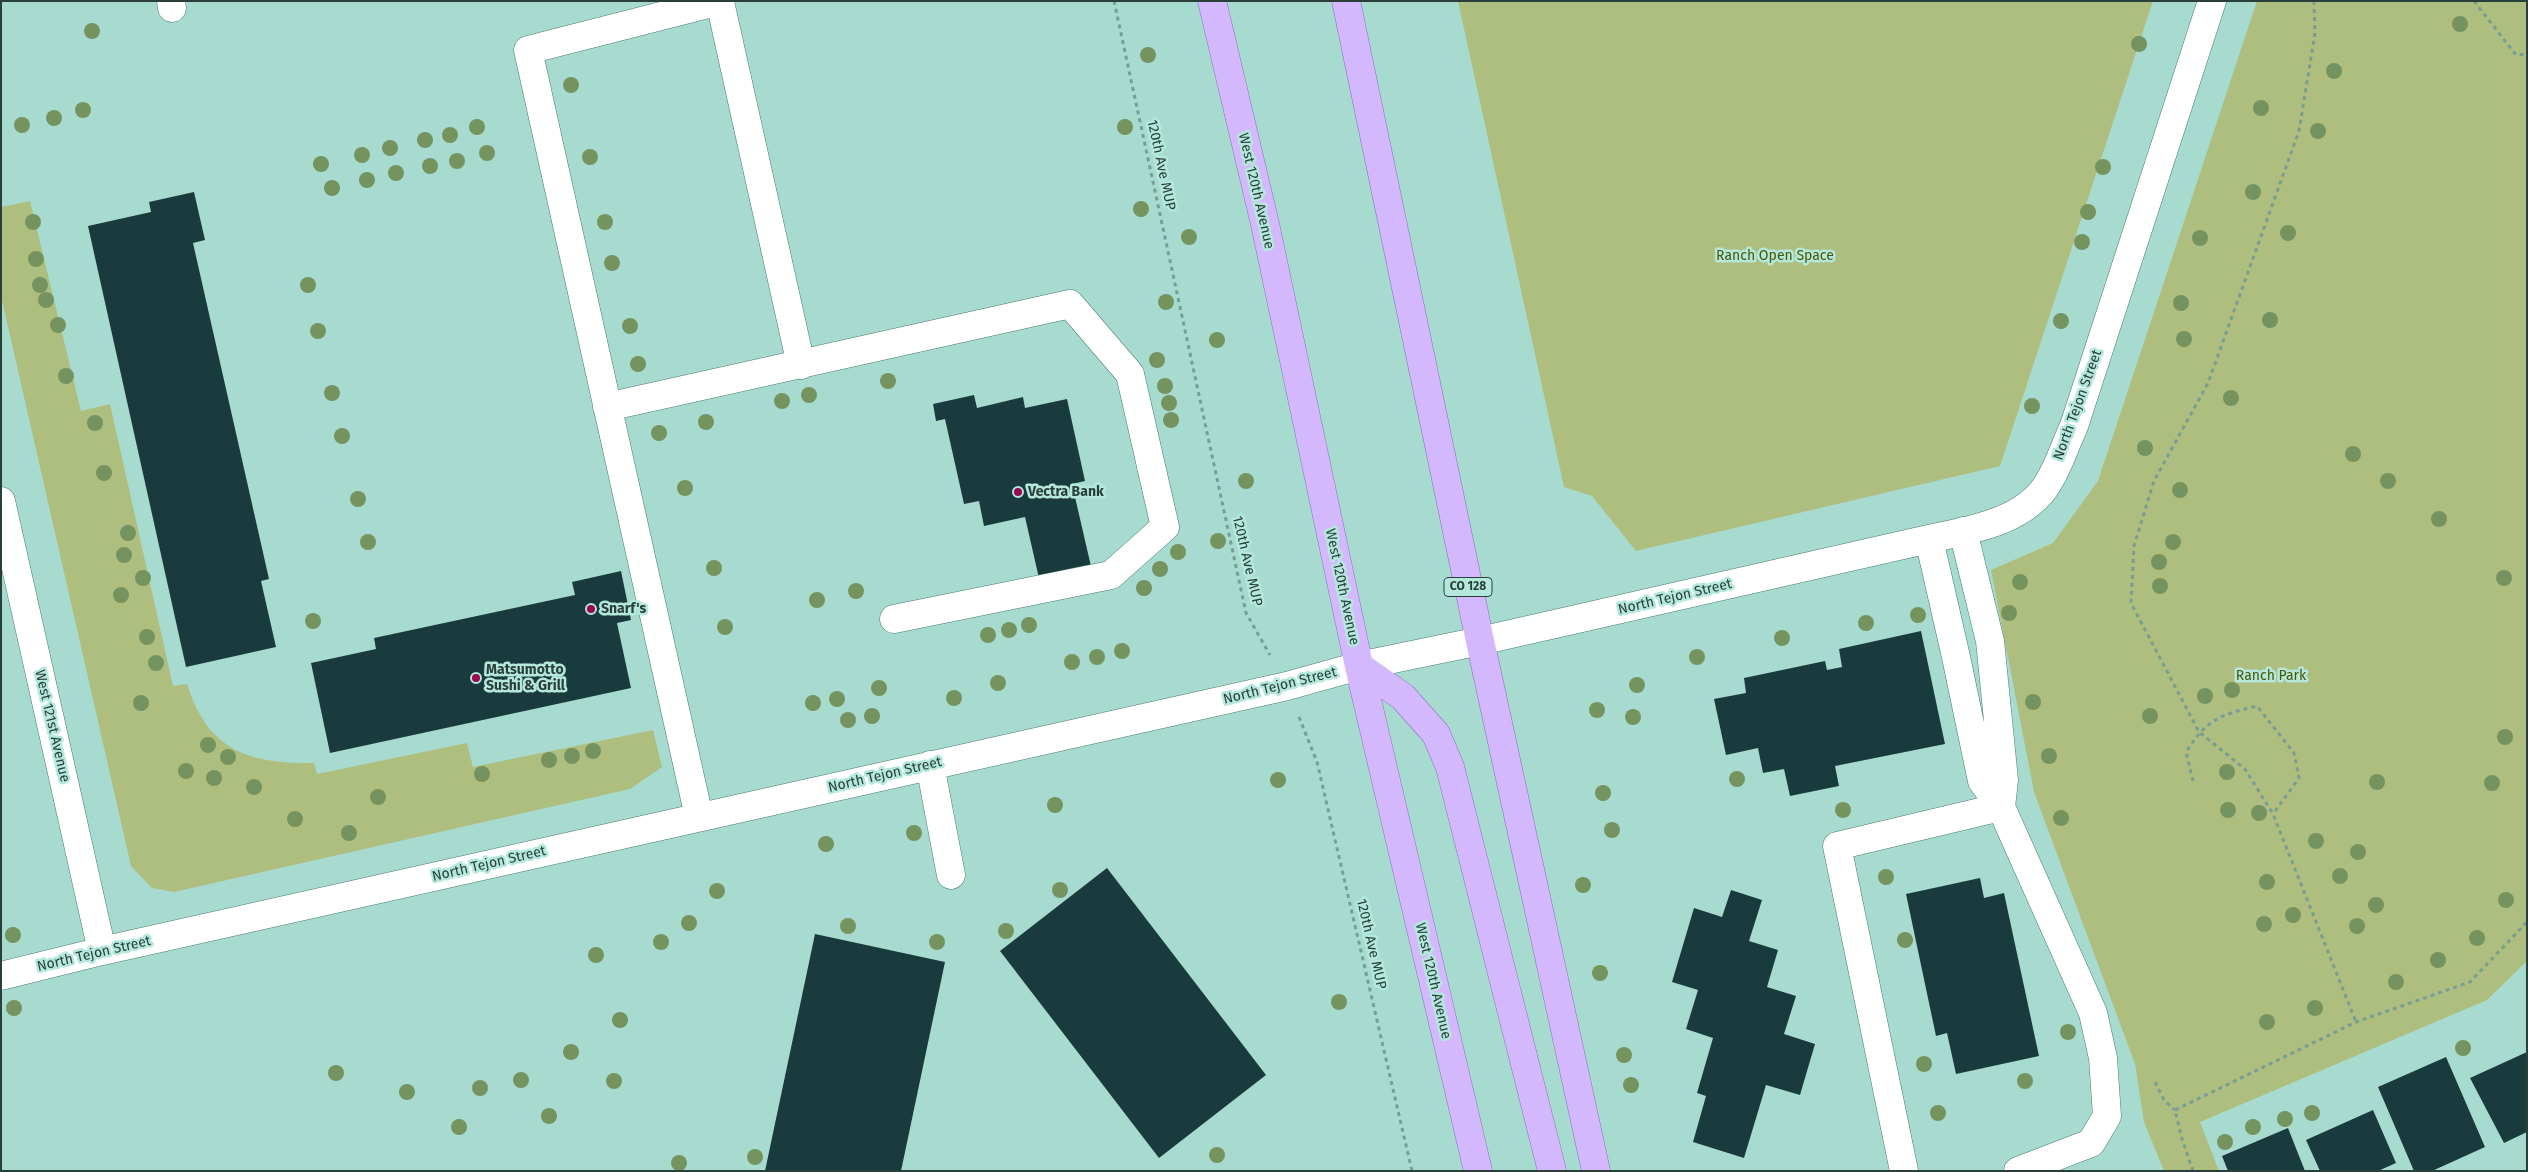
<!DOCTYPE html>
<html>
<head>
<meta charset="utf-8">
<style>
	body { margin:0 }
	#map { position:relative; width:2528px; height:1172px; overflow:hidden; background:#a8dbd0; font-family:"Fira Sans",sans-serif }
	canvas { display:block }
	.frame { position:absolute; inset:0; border:2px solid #2a3f3a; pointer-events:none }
</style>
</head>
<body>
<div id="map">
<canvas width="2528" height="1172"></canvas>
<div class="frame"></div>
</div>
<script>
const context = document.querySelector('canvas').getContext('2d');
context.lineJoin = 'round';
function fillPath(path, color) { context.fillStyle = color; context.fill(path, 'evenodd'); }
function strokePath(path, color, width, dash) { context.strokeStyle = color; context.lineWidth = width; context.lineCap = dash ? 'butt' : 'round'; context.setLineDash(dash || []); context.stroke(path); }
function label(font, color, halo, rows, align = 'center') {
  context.font = font + ' "Fira Sans",sans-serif'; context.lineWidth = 5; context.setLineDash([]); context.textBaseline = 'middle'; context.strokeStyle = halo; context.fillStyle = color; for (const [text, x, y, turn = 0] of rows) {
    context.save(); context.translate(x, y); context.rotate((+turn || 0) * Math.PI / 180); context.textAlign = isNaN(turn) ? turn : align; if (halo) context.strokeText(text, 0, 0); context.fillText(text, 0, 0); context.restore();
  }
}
fillPath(new Path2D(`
	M1458,1h695l-153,465 -364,85 -44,-55 -28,-9z
	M2257,1h270v960l-40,39 -287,122 19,49h-55l-20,-49 -9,-58 -101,-272 -43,-222 62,-27 45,-62z
	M30,201l51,210 29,-7 63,282 14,-2c21,67 62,80 127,79l3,11 150,-31 6,24 180,-37 9,37 -32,22 -456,103 -22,-4 -21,-22 -130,-570v-89z`), '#aebe7e');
fillPath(new Path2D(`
	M194,192l11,48 -12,3 76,336 -8,2 15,66 -90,20 -98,-441 63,-14 -2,-10z
	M974,395l3,13 46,-11 2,11 42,-9 18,82 -13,3 21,91 -52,12 -16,-70 -41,9 -5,-25 -15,3 -19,-85 -9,2 -3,-17z
	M621,571l10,49 -14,3 14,65 -301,65 -19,-90 65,-14 -2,-11 201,-43 -3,-13z
	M1921,631l24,113 -110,22 4,20 -49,10 -6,-27 -21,4 -5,-25 -32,7 -12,-56 32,-6 -2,-15 81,-17 2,9 15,-3 -3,-18z
	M1107,868l159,207 -107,83 -159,-207z
	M1980,878l4,20 20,-5 35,163 -83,18 -9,-41 -11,3 -30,-142z
	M1731,890l31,10 -13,41 29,9 -11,37 29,9 -12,38 31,10 -15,51 -34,-10 -22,73 -51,-16 13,-46 -9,-3 16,-55 -27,-9 12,-39 -26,-8 22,-74 28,9z
	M815,934l130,28 -44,209h-136z
	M2527,1052v80l-23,11 -34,-65z
	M2446,1057l39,90 -53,24h-18l-36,-84z
	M2373,1110l23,53 -18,8h-58l-14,-31z
	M2288,1128l17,43h-77l-6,-15z`), '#1a3b3d');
const minor = new Path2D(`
	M171,1l1,7
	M720,2l81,363
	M607,407l463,-103 60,70 35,153 -54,48 -217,44
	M1,501l101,450
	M1963,531l27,110 14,139 -3,27
	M1929,539l27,118 26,124 19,26 92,206 10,45 4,58 -16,27 -73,28
	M930,765l21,110
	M699,817l-171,-767 192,-49
	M1,976l101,-25 1185,-265 72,-20 121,-25 449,-102c41,-9 96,-17 119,-56 11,-17 17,-38 26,-57l138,-425
	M1904,1171l-67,-325 164,-39`);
const major = new Path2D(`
	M1212,1l53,223 94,442 119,505
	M1346,1l134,640 116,530
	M1359,666l44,31 33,37 14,33 102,404`);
strokePath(minor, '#4b7b72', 29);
strokePath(major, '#866fb9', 29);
strokePath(new Path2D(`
	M1114,1l132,612 24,42
	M2314,1l1,32 -16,98 -91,252 -54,98 -20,65 -3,57 68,129 46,37 28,45 83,208
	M2474,1l42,54 11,-1
	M1299,717l18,45 95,409
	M2193,781l-7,-29c21,-33 34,-37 71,-46l37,47 5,25 -26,36
	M2155,1082l9,18 11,10
	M2193,1171l-11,-32 -7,-29 181,-88 114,-40 57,-60`), '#779e95', 3, [4, 4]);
strokePath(minor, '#fff', 28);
strokePath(major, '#d4b8fe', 28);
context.fillStyle = '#74935f';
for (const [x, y] of [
	[2460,24],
	[92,31],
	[2139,44],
	[1148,55],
	[2334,71],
	[571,85],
	[2261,108],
	[83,110],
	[54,118],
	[22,125],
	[477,127],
	[1125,127],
	[2318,131],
	[450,135],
	[425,140],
	[390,148],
	[487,153],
	[362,155],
	[590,157],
	[457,161],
	[321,164],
	[430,166],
	[2103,167],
	[396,173],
	[367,180],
	[332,188],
	[2253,192],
	[1141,209],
	[2088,212],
	[33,222],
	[605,222],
	[2288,233],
	[1189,237],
	[2200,238],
	[2082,242],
	[36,259],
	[612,263],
	[40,285],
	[308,285],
	[46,300],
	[1166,302],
	[2181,303],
	[2270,320],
	[2061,321],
	[58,325],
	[630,326],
	[318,331],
	[2184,339],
	[1217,340],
	[1157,360],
	[638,364],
	[66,376],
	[888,381],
	[1165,386],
	[332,393],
	[809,395],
	[2231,398],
	[782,401],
	[1169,403],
	[2032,406],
	[1171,420],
	[706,422],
	[95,423],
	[659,433],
	[342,436],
	[2145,448],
	[2353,454],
	[104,473],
	[1246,481],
	[2388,481],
	[685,488],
	[2180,490],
	[358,499],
	[2439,519],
	[128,533],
	[1218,541],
	[368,542],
	[2173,542],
	[1178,552],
	[124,555],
	[2159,562],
	[714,568],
	[1160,569],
	[143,578],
	[2504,578],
	[2020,582],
	[2160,586],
	[1144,588],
	[856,591],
	[121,595],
	[817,600],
	[2009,613],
	[1918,615],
	[313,621],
	[1866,623],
	[1029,625],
	[725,627],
	[1009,630],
	[988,635],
	[147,637],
	[1782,638],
	[1122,651],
	[1097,657],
	[1697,657],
	[1072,662],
	[156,663],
	[998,683],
	[1637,685],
	[879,688],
	[2232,690],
	[2205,696],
	[954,698],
	[837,699],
	[2033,702],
	[141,703],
	[813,703],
	[1597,710],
	[872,716],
	[2150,716],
	[1633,717],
	[848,720],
	[2505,737],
	[208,745],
	[593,751],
	[572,756],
	[2049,756],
	[228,757],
	[549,760],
	[186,771],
	[2227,772],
	[482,774],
	[214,778],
	[1737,779],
	[1278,780],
	[2377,782],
	[2492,783],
	[254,787],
	[1603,793],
	[378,797],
	[1055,805],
	[1843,810],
	[2228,810],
	[2259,813],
	[2061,818],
	[295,819],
	[1612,830],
	[349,833],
	[914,833],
	[2316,841],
	[826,844],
	[2358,852],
	[2340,876],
	[1886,877],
	[2267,882],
	[1583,885],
	[1060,890],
	[717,891],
	[2506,900],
	[2376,905],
	[2293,915],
	[689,923],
	[2264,924],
	[848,926],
	[2357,926],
	[1006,931],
	[13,935],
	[2477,938],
	[1905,940],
	[661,942],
	[937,942],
	[596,955],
	[2438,960],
	[1600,973],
	[2396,982],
	[1339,1002],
	[14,1008],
	[2315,1008],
	[620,1020],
	[2267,1022],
	[2068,1032],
	[2463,1048],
	[571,1052],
	[1624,1055],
	[1924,1064],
	[336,1073],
	[521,1080],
	[614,1081],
	[2025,1081],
	[1631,1085],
	[480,1088],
	[407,1092],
	[1938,1113],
	[2312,1113],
	[549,1116],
	[2285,1119],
	[459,1127],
	[2253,1127],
	[2225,1142],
	[1217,1155],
	[755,1157],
	[679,1163]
]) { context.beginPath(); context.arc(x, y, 8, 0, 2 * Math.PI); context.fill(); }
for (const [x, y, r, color] of [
	[1018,492,5,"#9c0551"],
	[591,609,5,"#9c0551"],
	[476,678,5,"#9c0551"]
]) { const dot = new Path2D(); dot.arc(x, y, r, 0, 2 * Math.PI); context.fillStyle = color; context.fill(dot); strokePath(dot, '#b4e8dd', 2); }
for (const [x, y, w] of [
	[1468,587,48]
]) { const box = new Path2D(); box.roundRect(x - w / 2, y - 9.5, w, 19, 4); context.fillStyle = '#b4e8dd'; context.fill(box); strokePath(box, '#2a3f3a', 1); }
label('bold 12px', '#2a3f3a', null, [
	["CO 128",1468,587]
]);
label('14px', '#2a3f3a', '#b4e8dd', [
	["120th Ave MUP",1161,165,78],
	["West 120th Avenue",1256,191,77],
	["North Tejon Street",2078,405,-70],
	["120th Ave MUP",1247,561,77],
	["West 120th Avenue",1342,587,78],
	["North Tejon Street",1675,597,-13],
	["North Tejon Street",1280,686,-14],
	["West 121st Avenue",52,726,77],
	["North Tejon Street",885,775,-13],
	["North Tejon Street",489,864,-13],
	["120th Ave MUP",1371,944,77],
	["North Tejon Street",94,954,-13],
	["West 120th Avenue",1433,981,77]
]);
label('14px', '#4a5802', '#b4e8dd', [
	["Ranch Open Space",1775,256],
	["Ranch Park",2271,676]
]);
label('bold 14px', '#2a3f3a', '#b4e8dd', [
	["Vectra Bank",1028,492],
	["Snarf's",601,609],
	["Matsumotto",486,670],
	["Sushi & Grill",486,686]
], 'left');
</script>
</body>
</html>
